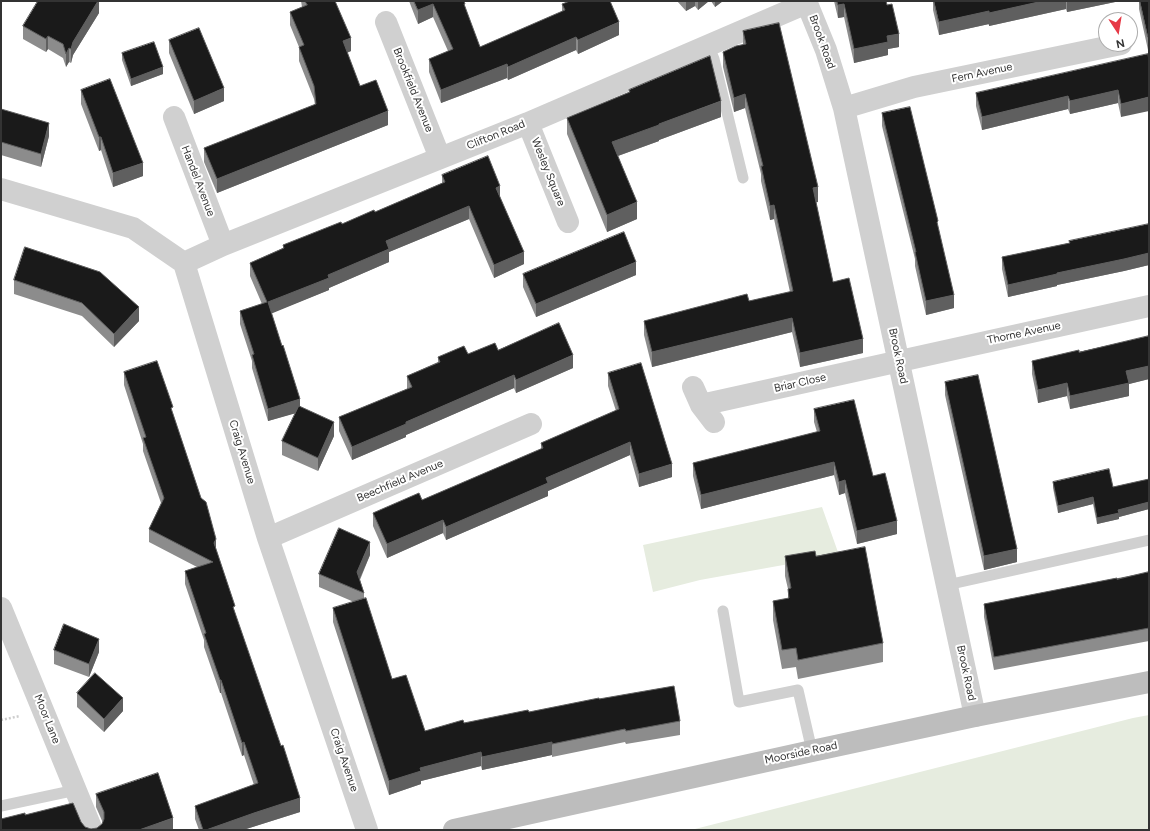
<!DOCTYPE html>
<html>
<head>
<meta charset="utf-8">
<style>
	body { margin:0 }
	#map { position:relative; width:1150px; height:831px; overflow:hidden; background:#fff; font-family:Figtree,sans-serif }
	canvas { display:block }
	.frame { position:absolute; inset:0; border:2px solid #333; pointer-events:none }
	.north { position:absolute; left:1098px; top:12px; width:40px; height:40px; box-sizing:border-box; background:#fff; border:1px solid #adadad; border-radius:50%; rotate:168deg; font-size:11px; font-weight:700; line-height:16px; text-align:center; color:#333 }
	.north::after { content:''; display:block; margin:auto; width:14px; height:18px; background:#e63946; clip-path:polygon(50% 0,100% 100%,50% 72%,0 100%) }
</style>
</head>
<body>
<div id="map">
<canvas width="1150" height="831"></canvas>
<div class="frame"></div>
<div class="north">N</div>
</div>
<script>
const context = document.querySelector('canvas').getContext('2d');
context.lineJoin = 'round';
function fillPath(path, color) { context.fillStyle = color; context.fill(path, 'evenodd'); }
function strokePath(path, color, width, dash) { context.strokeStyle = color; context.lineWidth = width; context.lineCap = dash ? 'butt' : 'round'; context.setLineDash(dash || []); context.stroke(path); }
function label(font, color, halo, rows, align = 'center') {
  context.font = font + ' Figtree,sans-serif'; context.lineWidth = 4; context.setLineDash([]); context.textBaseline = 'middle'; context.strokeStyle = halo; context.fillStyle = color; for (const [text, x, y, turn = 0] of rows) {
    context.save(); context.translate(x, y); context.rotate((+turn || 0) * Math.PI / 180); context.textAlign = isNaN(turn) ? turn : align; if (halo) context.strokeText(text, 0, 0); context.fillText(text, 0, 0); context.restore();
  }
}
fillPath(new Path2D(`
	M822,507l17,48 -139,25 -47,12 -10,-47z
	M1149,715v115h-458l442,-112z`), '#e6ecdf');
strokePath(new Path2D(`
	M1,720l19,-4`), '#cdcdcd', 2.5, [2, 2]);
strokePath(new Path2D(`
	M708,45l6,14 29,119
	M947,585l202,-45
	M723,611l16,91 59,-12 14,61
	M1,806l75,-16`), '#d0d0d0', 11);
strokePath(new Path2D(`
	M806,1l20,49 18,58 131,608
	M386,22l54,136
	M844,108l70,-21 207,-43
	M174,117l49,128
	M528,123l40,99
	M1,189l132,39 51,35 84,275 99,292
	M184,263l39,-18 305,-122 279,-120
	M693,387l8,18 13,17
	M701,405l448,-99
	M268,538l263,-114
	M1,608l91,222`), '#d0d0d0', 22);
strokePath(new Path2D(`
	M454,830l358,-79 163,-35 174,-34`), '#bdbdbd', 22);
fillPath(new Path2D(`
	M99,1v12l-26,42 -2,8 -2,-1 -3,5 -3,-9 -15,-9 -2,3 -23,-13v-13z
	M301,1h34l16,50 -4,2 13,33 28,39 -171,68 -13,-31v-14l111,-43 -1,-6 -15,-38v-14l-9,-22v-13l12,-5z
	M409,1h55l1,7 15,39 82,-35v-8l57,31 -41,19 -2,-4 -68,30 -1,-2 -66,25 -12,-31v-13l19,-8 -15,-34 -15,7z
	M677,1h32l-11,9 -3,-4 -9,5z
	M711,1h12l-8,6z
	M834,1h52l13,46 -11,2v6l-34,8 -10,-46 -6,1z
	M933,1h187l-53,11 -1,-3 -77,17v-2l-50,11 -6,-25z
	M1139,1h10l-1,49 -9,-41z
	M743,31l75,171h-2l17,80 30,71 -63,14 -8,-35 -140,35 -8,-32v-14l105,-20 41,-9 -16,-73 -4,1 -9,-39v-7l-16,-66 -11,4 -11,-45v-15l20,-7z
	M169,40l55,61 -30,13 -25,-61z
	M122,53l41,21 -32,12 -9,-26z
	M1148,54l-27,63 -3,-14 -48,11 -2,-5 -86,21 -6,-24v-13z
	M81,90l62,86 -30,11 -12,-37 -2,1 -18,-47z
	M629,90l92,27 -62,23v1l-41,15 19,63 -30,13 -40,-98v-16l62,-26z
	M1,109l48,27 -8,31 -40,-12z
	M882,113l56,115 16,80 -28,7 -11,-49v-7l-33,-133z
	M442,175l58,22 24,67 -30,14 -25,-59 -80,33v10l-60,26v2l-58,23 29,93 34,30 -16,35 -36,-16v-14l13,-28 -27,8 -16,-53v-7l-12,-37v-13l22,-7 -12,-28v-13l33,-15v-3l92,-33 67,-29z
	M1149,224v41l-25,6 -67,14v1l-49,11 -6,-28v-12l67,-14z
	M523,274l113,1 -100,42 -13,-30z
	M14,280l125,41 -25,26 -32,-31 -68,-22z
	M1149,336v43l-20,5v12l-59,13 -3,-13 -29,7 -6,-29v-13l47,-9z
	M498,350l75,18 -57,25 -2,-5 -108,47v2l-54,23 -13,-29v-14l68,-28v-13l31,-14v-5l30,-3z
	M124,372l49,42 43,136 19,63 65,199 -57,18h-44l-4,-11v-13l59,-21 -10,-30 -2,1 -21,-63h-1l-16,-46v-7l-19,-56v-13l12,-4 -48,-25v-13l12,-26 -18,-52v-7l-19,-59z
	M608,373l64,104 -33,10 -9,-32 -82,36v5l-102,44 -3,-7 -56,25 -14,-32v-13l49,-13 119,-51v-6l75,-32 -8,-25z
	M945,382l72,180 -33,8 -39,-175z
	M814,409l59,67 24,58 -40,10 -12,-51 -6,2 -5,-20 -133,34 -8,-33v-13l124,-31 -3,-10z
	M1149,479v30l-30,8v2l-22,5 -4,-20 -35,9 -5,-25v-6l60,5z
	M370,555l-10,25 4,13v5l28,81 33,52 174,-32 81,22v14l-54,9 -1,-2 -73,15v-2l-70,15 -1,-4 -60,15v3l-32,11 -56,-173v-14l21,-6 -35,-15v-13z
	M785,556h31l67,87v19l-85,17 -2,-12 -14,2 -9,-49v-19l15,-2v-10l-3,-13z
	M1149,572v69l-155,29 -10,-53v-13z
	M54,650l45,2 -10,25 -35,-13z
	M77,693l46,18 -19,21 -27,-25z
	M96,794l77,36h-172l24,-15 56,7 4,5 6,2 6,-1 5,-4 1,-1 -7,-16z`), '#8c8c8c');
fillPath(new Path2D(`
	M98,1h1v12l-26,42 -2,8v-14l2,-7z
	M686,1h9v5l-9,5z
	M698,1h11l-11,9z
	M715,1h8l-8,6z
	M1043,1h23v8l-77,17v-13z
	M1067,1h53l-53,11z
	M433,4v13l-15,7v-14z
	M844,4v13l-6,1v-13z
	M989,11v13l-50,11v-13z
	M619,22v13l-41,19v-14z
	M899,34v13l-11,2v6l-34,8v-14l33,-13z
	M48,36v13l-2,3v-13z
	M576,37v13l-68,30v-13z
	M1148,37h1v13h-1z
	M351,38v13l-8,3v-13z
	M69,48v14l-3,5v-13z
	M507,64v14l-66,25v-13z
	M163,67v7l-32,12v-7z
	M224,88v13l-30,13v-13z
	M1118,90v13l-48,11v-13z
	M745,94v14l-11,4v-14z
	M1068,96v13l-86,21v-13z
	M1149,97v14l-28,6v-13z
	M721,101v16l-62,23v1l-47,17v-16l47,-18z
	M388,111v14l-171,68v-14z
	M49,123v13l-8,31v-13z
	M99,137h2v13l-2,1z
	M143,163v13l-30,11v-14z
	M500,186v13l-4,-11z
	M818,187v15l-5,1v-15z
	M637,202v17l-30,13v-17z
	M774,205v14l-4,1v-14z
	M469,206v13l-80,33v10l-60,26v2l-61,25v-13l60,-27 58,-34z
	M524,252v12l-30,14v-13z
	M1149,253v12l-25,6 -67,14v1l-49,11v-12l49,-12z
	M636,262v13l-100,42v-13z
	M954,295v13l-28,7v-14z
	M139,307v14l-25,26v-13z
	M792,318v14l-140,35v-15z
	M863,339v14l-63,14v-14z
	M573,355v13l-57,25v-13z
	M1149,366v13l-20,5v12l-59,13v-13l56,-25z
	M514,375v13l-108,47v2l-54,23v-13l54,-25z
	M1067,383v13l-29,7v-13z
	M300,399v13l-32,9v-12z
	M334,422v14l-16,35v-13z
	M630,442v13l-82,36v5l-102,44v-13l100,-49z
	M834,462v13l-133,34v-14z
	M672,464v13l-33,10v-13z
	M845,480v13l-6,2v-13z
	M1093,497v7l-35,9v-7z
	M1149,502v7l-30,8v2l-22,5v-6l21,-8z
	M443,520v13l-56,25v-14z
	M897,521v13l-40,10v-13z
	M216,539v13l-2,-9z
	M370,542v13l-13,30v-13z
	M1017,549v13l-33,8v-14z
	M99,639v13l-10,25v-13z
	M220,680h1v13h-1z
	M123,698v13l-19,21v-13z
	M244,742v13l-2,1v-13z
	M552,742v13l-70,15v-13z
	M481,752v14l-60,15v3l-32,11v-14l31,-13z
	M300,798v14l-57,18h-37l48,-17z
	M173,818v12h-34z`), '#5f5f5f');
const building = new Path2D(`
	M38,1h60l-25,41 -2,7 -2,-1 -3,6 -3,-10 -15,-8 -2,3 -23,-13z
	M305,1h30l16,37 -8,3 17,45 16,-6 12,31 -171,68 -13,-31 112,-44 -2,-18 -15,-39 5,-2 -14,-33 17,-7z
	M414,1h50l1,3h-1l16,43 85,-37 -3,-6 8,-3h40l9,21 -41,18 -2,-3 -68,30 -1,-3 -66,26 -12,-31 24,-10 -20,-45 -15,6z
	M837,1h49l1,4 5,-1 7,30 -12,2 1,6 -34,7 -10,-45 -6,1z
	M934,1h109l-54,12v-2l-50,11z
	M1140,1h9v36h-1z
	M779,23l39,164 -5,1 20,94 16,-4 14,61 -63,14 -8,-35 -140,34 -8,-31 103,-27 2,7 44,-10 -19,-86 -4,1 -9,-40h2l-18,-72 -11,4 -11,-46 13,-6 10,-2 -3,-13z
	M199,28l25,60 -30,13 -25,-61z
	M154,42l9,25 -32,12 -9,-26z
	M1148,54l1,7v36l-28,7 -3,-14 -48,11 -2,-5 -86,21 -6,-24z
	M710,56l11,45 -62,23v1l-47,17 25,60 -30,13 -40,-97 63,-26 -1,-2z
	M110,79l33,84 -30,10 -12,-36h-2l-18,-47z
	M910,107l28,114 -1,1 17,73 -28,6 -11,-49h1l-34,-139z
	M1,109l48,14 -8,31 -40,-12z
	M488,156l12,30 -4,2 28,64 -30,13 -25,-59 -83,35 3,8 -61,26 1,3 -61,24 14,44 1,-1 17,54 -32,10 -16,-54 2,-1 -14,-43 27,-9 -17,-39 34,-15 -1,-3 58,-23 1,2 32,-14 1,2 70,-30 -3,-7z
	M1149,224v29l-25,6 -67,14v1l-49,11 -6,-28 68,-14 -1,-2z
	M624,232l12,30 -100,42 -13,-30z
	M25,247l75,25 39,35 -25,27 -32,-31 -68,-23z
	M559,323l14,32 -57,25 -2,-5 -108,47v2l-54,23 -13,-30 73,-30 -5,-11 33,-14 -2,-5 26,-11 4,8 27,-11 3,7z
	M1149,336v30l-23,5 3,12 -59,13 -3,-13 -29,7 -6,-29 47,-11v2z
	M157,361l16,46 -2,1 30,90 5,4 10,37 -2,4 21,63 -2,1 48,139 2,-1 17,53 -46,15 -48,17h-3l-8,-24 63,-23 -14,-41 -2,1 -21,-63h-1l-16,-46 2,-1 -21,-62 28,-9 -64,-33 15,-31 -21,-60 3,-1 -22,-65z
	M641,363l31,101 -33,10 -9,-32 -84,36 2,5 -102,44 -3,-7 -56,24 -14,-31 46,-20 3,7 121,-52 -2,-5 78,-34 -11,-36z
	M978,375l39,174 -33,7 -39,-174z
	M854,400l19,76 12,-3 12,48 -40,10 -12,-51 -6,2 -5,-20 -133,33 -8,-32 127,-32 -6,-22z
	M299,406l35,16 -16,36 -36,-17z
	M1109,469l4,18 36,-8v23l-31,8 1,3 -22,5 -4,-21 -35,9 -5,-24z
	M339,528l31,14 -13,30 7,21 -45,-19z
	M865,547l18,96 -85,17 -2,-12 -14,2 -9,-49 16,-3 -1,-9 3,-1 -6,-32 30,-5 1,5z
	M1149,572v56l-155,29 -10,-53 133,-26v1z
	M366,598l26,81 14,-4 19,56 38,-11 1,3 64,-13 1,2 70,-14v1l75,-13 6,35 -54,10 -1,-2 -73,15v-2l-70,15 -1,-5 -61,16 1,3 -32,10 -56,-173z
	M64,624l35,15 -10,25 -35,-14z
	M95,673l28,25 -19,21 -27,-26z
	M158,773l15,45 -34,12h-138v-11l24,-6v2l48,-12 8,19 4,5 6,2 6,-1 5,-4 2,-5v-7l-8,-18z`);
fillPath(building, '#1a1a1a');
strokePath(building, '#5f5f5f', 1);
label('11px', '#333', '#fff', [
	["Brook Road",822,42,70],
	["Fern Avenue",982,73,-12],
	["Brookfield Avenue",413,90,68],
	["Clifton Road",496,135,-22],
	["Wesley Square",548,172,68],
	["Handel Avenue",198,181,69],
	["Thorne Avenue",1024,333,-12],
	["Brook Road",898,356,78],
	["Briar Close",800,383,-13],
	["Craig Avenue",242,452,73],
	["Beechfield Avenue",400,481,-23],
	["Brook Road",966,673,78],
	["Moor Lane",47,719,68],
	["Moorside Road",801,753,-12],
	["Craig Avenue",344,760,71]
]);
</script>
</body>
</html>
